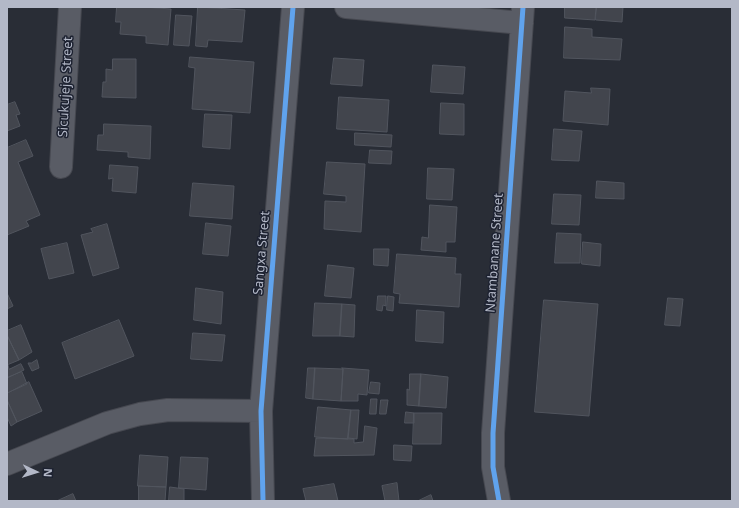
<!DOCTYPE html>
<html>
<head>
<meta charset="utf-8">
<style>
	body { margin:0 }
	#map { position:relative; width:739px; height:508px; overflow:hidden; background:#292d36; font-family:"Noto Sans",sans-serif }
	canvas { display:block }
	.frame { position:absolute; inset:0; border:8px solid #b3b8c7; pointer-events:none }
	.north { position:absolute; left:16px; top:452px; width:40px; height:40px; -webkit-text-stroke:3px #1d2231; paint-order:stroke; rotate:94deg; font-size:11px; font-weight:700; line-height:16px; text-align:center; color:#b3b8c7 }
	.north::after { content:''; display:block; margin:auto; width:14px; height:18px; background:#b3b8c7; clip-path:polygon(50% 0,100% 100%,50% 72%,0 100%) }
</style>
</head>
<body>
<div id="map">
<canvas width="739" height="508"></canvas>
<div class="frame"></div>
<div class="north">N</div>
</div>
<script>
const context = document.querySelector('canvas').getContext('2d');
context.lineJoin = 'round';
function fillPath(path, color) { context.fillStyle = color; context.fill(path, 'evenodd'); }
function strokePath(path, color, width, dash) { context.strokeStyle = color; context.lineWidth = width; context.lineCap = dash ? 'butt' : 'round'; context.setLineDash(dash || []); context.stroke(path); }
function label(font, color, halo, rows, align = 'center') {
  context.font = font + ' "Noto Sans",sans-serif'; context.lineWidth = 3; context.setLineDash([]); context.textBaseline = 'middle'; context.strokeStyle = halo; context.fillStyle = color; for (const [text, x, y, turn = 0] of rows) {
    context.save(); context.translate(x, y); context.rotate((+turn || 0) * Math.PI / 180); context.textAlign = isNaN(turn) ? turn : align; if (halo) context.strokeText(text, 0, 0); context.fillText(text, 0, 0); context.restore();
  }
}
const building = new Path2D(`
	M117,7h26l28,2 -3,36 -22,-2v-7l-26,-2 1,-12h-5z
	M198,7l47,3 -3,32 -34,-2 -1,7 -11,-1z
	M565,7h31l-1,13 -30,-2z
	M597,7h26l-1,15 -26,-2z
	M176,15l16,1 -3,30 -15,-1z
	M565,27l27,2v8l30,2 -2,21 -56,-2z
	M190,57l64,5 -4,51 -58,-4 3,-41 -6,-1z
	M334,58l30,2 -2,26 -31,-2z
	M113,59h23v39l-34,-1 1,-15h3v-13l6,1z
	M433,65l32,2 -2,27 -32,-2z
	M591,88l19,1 -2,36 -45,-4 2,-30 26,2z
	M339,97l50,3 -2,32 -50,-3z
	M15,102l5,12 -4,1 4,11 -13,5v-26z
	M441,103l23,1v31l-24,-1z
	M205,114l27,1 -2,34 -27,-2z
	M104,124l47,2 -1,33 -22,-2v-5l-31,-2 1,-15h5z
	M554,129l28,2 -3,30 -27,-1z
	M355,133l37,2 -1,12 -36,-2z
	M26,140l7,16 -15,6 22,53 -14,6 3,5 -22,9v-87z
	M370,150l22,1 -1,13 -22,-1z
	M327,162l38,2 -4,68 -37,-3 1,-28 21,1v-6l-22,-2z
	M110,165l28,2 -2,26 -24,-2 1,-13 -4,1z
	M428,168l26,1 -2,31 -25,-1z
	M597,181l27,2v16l-28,-1z
	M193,183l41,3 -2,33 -42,-3z
	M554,194l27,1 -2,30 -27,-1z
	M430,205l27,2 -2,35h-9v10l-25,-2 1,-13 6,1z
	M206,223l25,3 -3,30 -25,-2z
	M107,224l12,44 -26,8 -12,-41 12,-3 -2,-3z
	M557,233l24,1 -1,29h-25z
	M583,242l18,2 -1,22 -18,-2z
	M67,243l7,30 -25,6 -8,-30z
	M374,249h15l-1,17 -14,-1z
	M397,254l59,4 -1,16h6l-2,33 -60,-4 1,-9 -6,-1z
	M328,265l26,3 -3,30 -26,-2z
	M196,288l27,4 -2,32 -27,-4z
	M7,293l6,13 -6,3z
	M378,296h8v10l-3,-1 -1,6 -5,-1z
	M388,296l6,1 -1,14 -6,-1z
	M668,298l15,1 -3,27 -15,-1z
	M544,300l54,4 -9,112 -54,-4z
	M315,303l27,1 -2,32h-27z
	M342,304l13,1 -1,32 -14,-1z
	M417,310l27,2 -1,31 -27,-2z
	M119,320l15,36 -59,23 -13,-36z
	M21,325l11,27 -13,8 -12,-25v-4z
	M193,333l32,2 -3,26 -31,-2z
	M7,335l12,25 -12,5z
	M37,360l2,8 -7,3 -4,-8h3z
	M21,364l3,6 -17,8v-13h1l1,4z
	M308,368h7l-2,31 -7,-1z
	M315,368l28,1 -2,32 -28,-2z
	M342,368l27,2 -2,25 -9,-1v7h-17l2,-32z
	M22,372l5,12 -20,9v-15z
	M410,374h11l-2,32 -12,-1v-16l2,1z
	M421,374l27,3 -2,31 -27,-2z
	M29,382l13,29 -25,11 -10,-22v-6z
	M371,382l9,1 -1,11 -10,-1z
	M371,399h6l-1,15h-6z
	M7,400l10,22 -6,4 -4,-9z
	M381,400h7l-2,14h-6z
	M318,407l33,3 -3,29 -33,-2z
	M351,410h8l-2,29 -9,-1z
	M406,412l8,1v10h-9z
	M414,413h28l-1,31h-28z
	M365,426l12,2 -3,27 -60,1 2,-18 38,1v4l9,-1z
	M394,445l18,1 -1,15 -17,-1z
	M140,455l28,2 -2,30 -28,-1z
	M181,457l27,1 -2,32 -27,-2z
	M397,483l2,18h-14l-3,-15z
	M334,484l4,17h-32l-3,-12z
	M139,486l27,1 -1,14h-26z
	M170,487l14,2v12h-15z
	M73,494l3,7h-19z
	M431,495l2,6h-15z`);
fillPath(building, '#42454d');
strokePath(building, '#51555e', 1);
const minor = new Path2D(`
	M346,7l176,16
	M61,167l9,-160
	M7,464l100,-41 33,-9 28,-4 93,1
	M263,501l-2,-90 32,-404
	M499,501l-6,-34v-34l30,-426`);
strokePath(minor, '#464850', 24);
strokePath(minor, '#595c65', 22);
strokePath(new Path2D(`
	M263,501l-2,-90 32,-404
	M499,501l-6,-34v-34l30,-426`), '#60a3ed', 5);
label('13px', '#b3b8c7', '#1d2231', [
	["Sicukujeje Street",66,87,-87],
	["Sangxa Street",262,253,-85],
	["Ntambanane Street",495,253,-86]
]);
</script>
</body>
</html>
